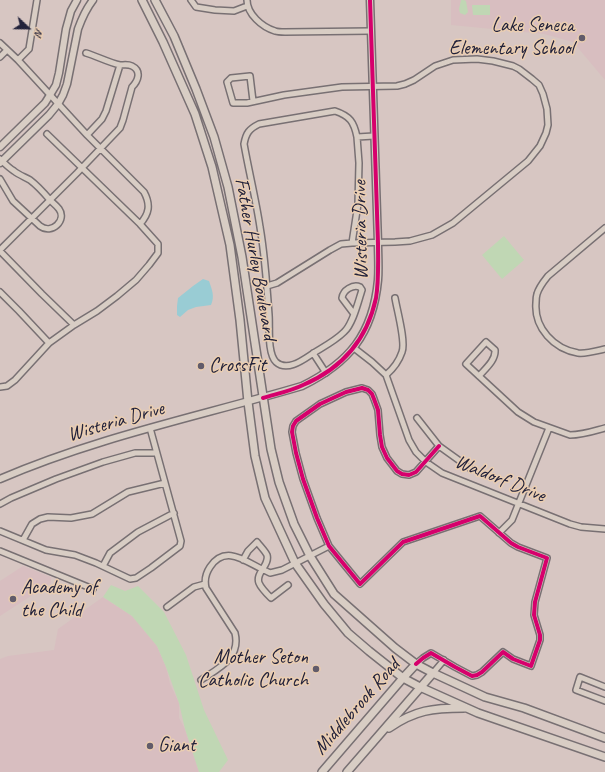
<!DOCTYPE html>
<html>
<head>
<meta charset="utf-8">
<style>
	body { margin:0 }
	#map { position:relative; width:605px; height:772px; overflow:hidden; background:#d7c6c2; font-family:Caveat,sans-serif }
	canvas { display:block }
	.north { position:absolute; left:8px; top:8px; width:40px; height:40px; -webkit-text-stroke:3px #ebceb1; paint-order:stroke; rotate:112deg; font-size:11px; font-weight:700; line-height:16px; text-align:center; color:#22223b }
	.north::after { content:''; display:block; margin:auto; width:14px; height:18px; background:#22223b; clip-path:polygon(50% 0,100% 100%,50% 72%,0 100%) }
</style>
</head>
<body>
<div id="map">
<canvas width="605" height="772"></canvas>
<div class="north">N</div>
</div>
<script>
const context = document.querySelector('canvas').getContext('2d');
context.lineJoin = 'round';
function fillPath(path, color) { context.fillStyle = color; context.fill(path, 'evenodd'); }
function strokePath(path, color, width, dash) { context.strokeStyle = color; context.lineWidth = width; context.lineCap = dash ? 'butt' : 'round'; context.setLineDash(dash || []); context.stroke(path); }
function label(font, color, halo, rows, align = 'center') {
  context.font = font + ' Caveat,sans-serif'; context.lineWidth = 3; context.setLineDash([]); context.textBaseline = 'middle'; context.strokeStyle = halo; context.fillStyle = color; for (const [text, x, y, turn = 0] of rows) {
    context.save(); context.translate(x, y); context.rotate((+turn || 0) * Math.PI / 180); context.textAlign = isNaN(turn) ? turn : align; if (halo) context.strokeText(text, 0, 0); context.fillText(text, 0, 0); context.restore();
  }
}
fillPath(new Path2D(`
	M451,0h154v80l-32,-38 -29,-8 -93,-9z
	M23,566l28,11v6l-51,33v-35z
	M103,597l29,19 25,30 9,21 4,17 9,19v15l6,11 14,43h-199v-113l8,-3 46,-6 4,-21z`), '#d8bec0');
fillPath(new Path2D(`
	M461,0h3l2,1 2,11 -3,3 -5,-2 -1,-4z
	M472,5h18v10h-17z
	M504,236l20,24 -22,19 -20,-24z
	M111,585l14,6 13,-5 26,26 22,43 18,55 24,50 -9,12h-20l-14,-43 -6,-26 -13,-36 -9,-21 -25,-30 -29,-19z`), '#c0d7b4');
fillPath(new Path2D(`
	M203,279l6,2c3,9 6,15 2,24l-15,2 -8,3 -8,7 -3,-2v-9l1,-8 15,-12z`), '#99ccd4');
const minor = new Path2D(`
	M191,0l5,7 19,3 19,1 13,-5
	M247,0c0,14 15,27 28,31 3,1 7,1 10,1l86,-1
	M0,43l18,17 69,75 57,57c7,13 5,22 -4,32
	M0,57l7,-7
	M18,60l11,-11 8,-49
	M253,101l-3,-25 -19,2 -4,4 6,21h14l37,-8 58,-8 55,-1 8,-2 9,-4 21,-14 18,-6 24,-1 16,2 20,5 6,3 13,10 7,6 4,9 4,15 1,16 -2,8 -6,13 -12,15 -75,62 -21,12 -22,6 -15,1 -43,1 -11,1 -11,6 -53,33 -10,3
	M87,135l15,-16 4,-8 14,-46
	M0,159c4,4 9,9 14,12 5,4 11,6 16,9 8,6 14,13 20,20 3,3 6,5 9,9 8,11 -7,26 -19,17l-27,-25 -13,-22
	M605,228l-57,48c-4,5 -9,11 -11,18 -1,3 -1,6 -1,9 -2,25 18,46 42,50 8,1 18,-2 27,-4
	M352,243l6,-39 1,-41 -2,-26
	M0,250l77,-77 43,-45 3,-8 9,-33c6,-6 10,-16 0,-21 -4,-2 -8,-1 -12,-1 -10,-2 -24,-9 -34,-12
	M0,251l42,43 32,31
	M0,292l19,19 30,32
	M354,314l-12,-16c1,-8 11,-14 18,-11l2,3c-4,12 -9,34 -18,42 -9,9 -21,15 -32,22 -9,6 -25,18 -36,8 -9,-9 -6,-35 -7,-47 -2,-29 -4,-59 -9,-88 -4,-27 -11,-55 -16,-83 2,-11 5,-15 15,-20l76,-13c15,5 19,11 22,26l17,-1
	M354,348l18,14 14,13 23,65 7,12 10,10 16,11 128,51 11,3 24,2
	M313,353l13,20
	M386,375c7,-6 13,-14 16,-23 4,-10 -5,-42 -7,-54
	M479,376c6,-7 17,-16 16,-26l-9,-8 -20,22 52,48 16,10 36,13c13,0 24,-4 35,-7
	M0,387l7,-1 8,-6 34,-37 25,-18 23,-14 20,-15 19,-16 13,-15 9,-12v-9l-18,-20 -93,-90
	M417,418l22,28 32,23
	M0,504l11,-6 45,-19 47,-17 32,-9h21
	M0,531l46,19 29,5 21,8 34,16 6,-1 15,-10 29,-22 1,-5 -31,-113
	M499,533l13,-13 37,-92
	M23,540l9,-16 8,-5 8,-2 23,1 21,-4 36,-22 37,-9
	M0,551l93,38
	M243,560l5,-9 9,-9c3,4 8,9 10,13 3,10 -12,18 -8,28 2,5 8,11 12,15l17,-13
	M103,566l7,-13 28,-21 36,-19
	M167,607l27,-20 11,-3
	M416,664l7,-6 8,-5 24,14 17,9 5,-1 5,-3 21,-20 10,7 18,7 9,-26v-5l-6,-20 1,-13 12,-44 -29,-11 -7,-4 -31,-27 -77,26 -43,42 -31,-38 -12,-28 -14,-39 -7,-26 -4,-21 1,-6 3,-5 24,-17 26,-12 16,-4 6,2 4,4 2,5 4,11 2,25 2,12 5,11 10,13 5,3 7,1 7,-3 23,-26
	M433,673l11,-13
	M201,680c18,-12 40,-22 34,-47l-29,-45c-2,-8 0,-15 4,-21 16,-24 37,-4 56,4l4,2 12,-3 47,-24
	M605,687l-25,-10 -4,13 29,11`);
const tertiary = new Path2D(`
	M0,147l45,-44 5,-8 6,-10 3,-12 7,-44 5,-18 6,-11
	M0,163l49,-48 9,-11 5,-9 4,-11 11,-55c4,-11 8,-20 15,-29
	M0,479c97,-42 201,-63 302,-93 47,-23 71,-52 76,-106 1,-12 0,-25 0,-37l-8,-243`);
const secondary = new Path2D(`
	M142,0l21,42 32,72 17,53 18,78 10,75 8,82 7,54 10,42 30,65 29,41 24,29 21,18 34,27 17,9 58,26 127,44
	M155,0l19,36 22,53 18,48 14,50 14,70 29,192 8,33 15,42 16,32 24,38 61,54 21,16 17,9 52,24 39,11 81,30
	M389,728c26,-18 44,-20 75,-20
	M322,772l81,-94 13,-14
	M347,772l86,-99`);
strokePath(minor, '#787073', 8);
strokePath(tertiary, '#787073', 9);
strokePath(secondary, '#787073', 10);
strokePath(minor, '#d8cdc4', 5);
strokePath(tertiary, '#d8cdc4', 6);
strokePath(secondary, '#d8cdc4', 7);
strokePath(new Path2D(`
	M263,398c13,-4 28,-7 40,-13 40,-17 64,-45 73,-87 3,-18 2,-37 2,-55l-8,-243
	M416,664l7,-6 8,-5 24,14 17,9 5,-1 5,-3 21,-20 10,7 18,7 9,-26v-5l-6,-20 1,-13 12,-44 -29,-11 -7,-4 -31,-27 -77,26 -43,42 -31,-38 -12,-28 -14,-39 -7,-26 -4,-21 1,-6 3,-5 24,-17 26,-12 16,-4 6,2 4,4 2,5 4,11 2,25 2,12 5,11 10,13 5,3 7,1 7,-3 23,-26`), '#d6006c', 4);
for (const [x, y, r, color] of [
	[582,38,4,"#615b6a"],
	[201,366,4,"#615b6a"],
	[13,599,4,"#615b6a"],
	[316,669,4,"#615b6a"],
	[150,746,4,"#615b6a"]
]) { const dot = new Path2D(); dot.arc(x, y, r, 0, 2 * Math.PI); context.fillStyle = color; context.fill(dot); strokePath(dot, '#ebceb1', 1.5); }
label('20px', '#22223b', '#ebceb1', [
	["Lake Seneca",574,26,"right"],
	["Elementary School",574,49,"right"],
	["CrossFit",209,366],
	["Academy of",21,588],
	["the Child",21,611],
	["Mother Seton",308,658,"right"],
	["Catholic Church",308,681,"right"],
	["Giant",158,746]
], 'left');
label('20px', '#22223b', '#ebceb1', [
	["Wisteria Drive",361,230,-91],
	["Father Hurley Boulevard",255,259,80],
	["Wisteria Drive",116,422,-16],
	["Waldorf Drive",500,479,22],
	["Middlebrook Road",357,707,-49]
]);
</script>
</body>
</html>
